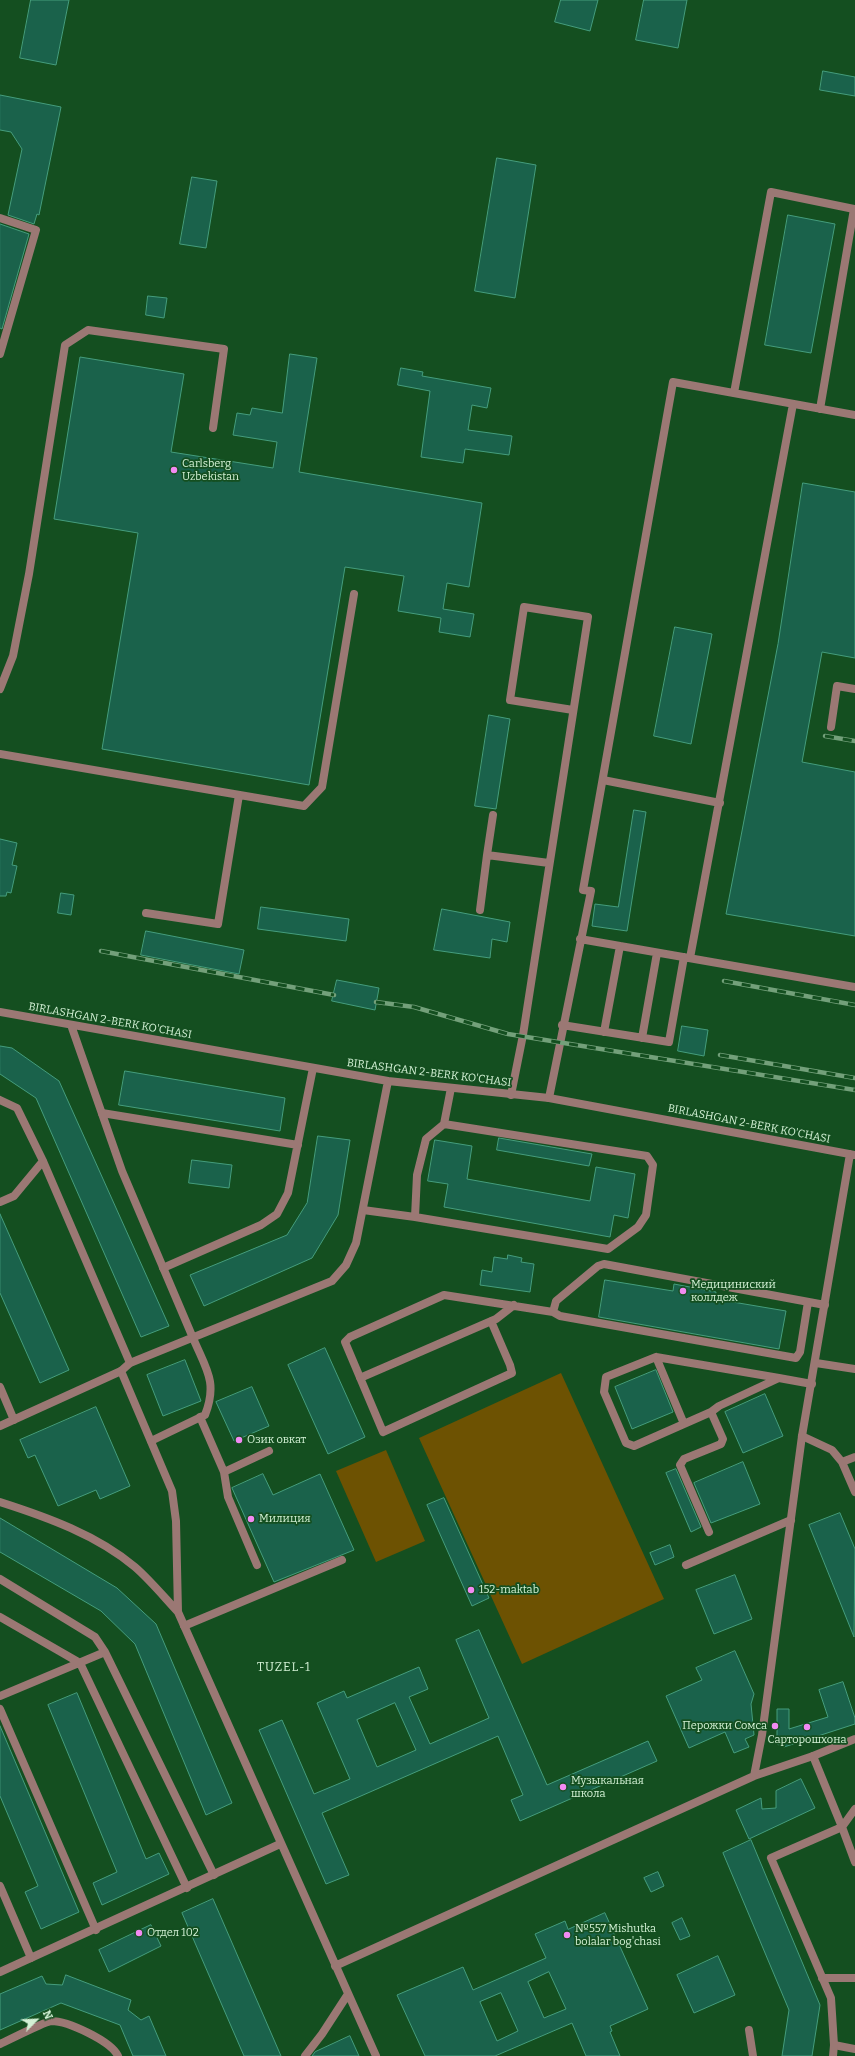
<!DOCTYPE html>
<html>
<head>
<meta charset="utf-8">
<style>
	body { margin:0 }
	#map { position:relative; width:855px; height:2056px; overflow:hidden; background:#144f20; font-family:Bitter,serif }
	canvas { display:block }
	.north { position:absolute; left:16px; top:2000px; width:40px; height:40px; -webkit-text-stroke:3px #144f20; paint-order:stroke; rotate:66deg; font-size:11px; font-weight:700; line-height:16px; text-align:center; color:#d3f1d5 }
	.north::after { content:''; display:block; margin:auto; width:14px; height:18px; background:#d3f1d5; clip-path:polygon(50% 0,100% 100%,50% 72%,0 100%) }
</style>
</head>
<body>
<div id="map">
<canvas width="855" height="2056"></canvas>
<div class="north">N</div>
</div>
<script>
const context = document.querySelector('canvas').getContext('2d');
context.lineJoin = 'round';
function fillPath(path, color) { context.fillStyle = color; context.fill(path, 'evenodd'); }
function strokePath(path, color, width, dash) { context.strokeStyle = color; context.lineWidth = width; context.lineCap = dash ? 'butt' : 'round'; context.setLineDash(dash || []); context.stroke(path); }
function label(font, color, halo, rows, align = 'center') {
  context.font = font + ' Bitter,serif'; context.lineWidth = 3.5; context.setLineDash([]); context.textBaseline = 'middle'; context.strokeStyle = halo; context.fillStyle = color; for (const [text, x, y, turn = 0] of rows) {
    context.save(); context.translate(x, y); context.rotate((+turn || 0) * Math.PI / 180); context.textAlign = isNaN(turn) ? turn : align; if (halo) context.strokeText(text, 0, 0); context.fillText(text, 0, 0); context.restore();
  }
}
fillPath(new Path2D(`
	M561,1373l103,226 -142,65 -103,-226z
	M386,1450l39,91 -49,21 -40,-91z`), '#6d5202');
const building = new Path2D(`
	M31,0h38l-13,65 -36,-7z
	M561,0h37l-8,31 -35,-9z
	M644,0h43l-9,48 -42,-8z
	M823,71l32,6v19l-35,-6z
	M0,95l61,12 -22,108 -2,-1 -3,10 -26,-9 14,-66 -11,-17 -11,-2z
	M497,158l39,7 -21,133 -40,-7z
	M192,177l25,4 -11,67 -26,-4z
	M788,215l47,9 -24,129 -46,-8z
	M0,224l29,10 -27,95 -2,-1z
	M148,296l19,2 -3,20 -18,-3z
	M290,354l27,4 -18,114 183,31 -13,84 -22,-4 -4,26 31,5 -4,23 -31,-5 2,-14 -43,-7 6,-35 -59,-9 -36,218 -207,-36 36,-216 -84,-14 26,-162 104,17 -13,78 102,16 4,-26 -44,-7 4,-22 13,2 2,-7 30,5z
	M401,368l22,4 -1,4 69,12 -4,20 -15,-3 -4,25 44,6 -3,19 -44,-6 -2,14 -42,-6 9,-66 -32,-6z
	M803,483l52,9v166l-33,-6 -20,110 53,10v164l-129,-22 52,-270z
	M675,627l37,7 -21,110 -37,-8z
	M489,715l21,4 -14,90 -21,-3z
	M634,810l12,2 -19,119 -35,-5 3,-22 23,3z
	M0,839l17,4 -5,22 5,1 -6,27 -4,-1 -1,4h-6z
	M61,893l13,2 -3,20 -13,-2z
	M261,907l88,12 -3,22 -88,-12z
	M442,909l68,13 -3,20 -15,-3 -2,19 -56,-8z
	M146,931l98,19 -5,24 -98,-19z
	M337,980l42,8 -4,22 -43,-9z
	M682,1026l26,4 -4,26 -26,-5z
	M0,1046l12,2 47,33 110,245 -28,11 -105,-239 -36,-24z
	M125,1071l160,27 -5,33 -161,-26z
	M318,1136l32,4 -12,75 -26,43 -108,48 -14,-31 97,-40 20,-32z
	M499,1138l93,16 -3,12 -92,-16z
	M435,1140l37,6 -5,33 123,22 6,-34 39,7 -7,44 -14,-3 -4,22 -166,-30 4,-23 -20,-3z
	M192,1160l40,5 -3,23 -40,-5z
	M0,1214l69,156 -29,13 -40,-90z
	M508,1255l14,3 -1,4 13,2 -4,28 -50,-7 2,-15 10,2 2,-15 13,2z
	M605,1280l68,11 1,-7 42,8 -1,7 71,12 -7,38 -180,-32z
	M325,1348l40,89 -37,17 -40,-89z
	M185,1360l16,41 -38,15 -16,-41z
	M656,1370l17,42 -41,17 -17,-42z
	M252,1387l17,39 -35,15 -18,-39z
	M765,1394l18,42 -40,17 -18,-41z
	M96,1407l34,79 -30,13 -4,-9 -38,16 -23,-51 -7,3 -8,-18z
	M743,1462l17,42 -49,19 -17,-40z
	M676,1469l25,58 -10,5 -25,-59z
	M263,1474l10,21 47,-21 34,76 -80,32 -42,-94z
	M444,1498l45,100 -17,8 -45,-101z
	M840,1513l15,36 -1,88 -45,-112z
	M0,1518l117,70 39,36 76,179 -26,12 -71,-171 -34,-33 -101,-59z
	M670,1545l4,12 -19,8 -5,-12z
	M735,1575l17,44 -38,15 -18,-44z
	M479,1630l68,155 101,-44 9,20 -137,60 -9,-21 12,-5 -25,-59 -176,77 27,62 -23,9 -67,-154 23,-10 32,74 36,-15 -33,-76 27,-12 3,7 72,-31 9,22 -19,8 21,47 59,-26 -33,-78zM395,1703l21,47 -39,17 -20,-47z
	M735,1651l19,43 -3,10 3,31 -9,4 4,8 -15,6 -9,-21 -36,16 -23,-52 36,-16 -6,-12z
	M843,1682l12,36v6l-71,23 -7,-3v-35h12v20l39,-12 -9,-27z
	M77,1693l69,166 13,-6 10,21 -67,31 -9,-22 24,-11 -69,-167z
	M0,1726l79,186 -38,17 -16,-37 13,-6 -38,-90z
	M801,1779l14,29 -66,31 -13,-29 25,-12 1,11 14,-1v-17z
	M751,1840l69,165 -8,51h-30l7,-46 -66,-157z
	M658,1872l6,14 -13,6 -7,-14z
	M213,1899l68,157h-37l-62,-143z
	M605,1913l43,96 -38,17 2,5 -2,1 10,24h-34l-14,-33 -77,33h-70l-28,-61 66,-28 10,23 73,-32 -11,-24 30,-13 3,8zM549,1972l17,37 -22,9 -16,-36zM501,1993l17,38 -21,10 -17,-39z
	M682,1918l8,18 -10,4 -8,-17z
	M151,1925l10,21 -52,26 -10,-22z
	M718,1956l17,39 -41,18 -17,-38z
	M66,1975l65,25 -3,10 13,10 8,-4 17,40h-33l-13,-31 -59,-22 -61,27v-36l42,-18 4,8 16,1z
	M350,2036l9,20h-47l3,-4z`);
fillPath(building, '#1a624b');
strokePath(building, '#459d7d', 1);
strokePath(new Path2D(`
	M0,218l36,12 -36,124
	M734,393l37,-201 83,17 -34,200
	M0,689l13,-33 16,-82 36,-229 23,-15 136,19 -11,79
	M831,727l6,-41 18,3
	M0,754l304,52 18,-19 32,-193
	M603,780l117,23
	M487,855l6,-40
	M480,910l7,-55 62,8
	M146,913l72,11 21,-129
	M580,939l275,48
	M690,958l103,-554
	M562,1025l107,17 15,-85
	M604,1032l16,-86
	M642,1038l15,-85
	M511,1095l12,-60 65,-418 -64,-10 -14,93 63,10
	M549,1098l42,-207 -8,-1 90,-508 182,33
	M0,1100l17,8 26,53 87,202
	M102,1113l196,32
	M0,1202l14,-6 29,-35
	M363,1210l52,7 2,-42 9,-36 18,-15 7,-36
	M415,1217l193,32 30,-22 8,-12 7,-50 -6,-9 -203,-32
	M163,1268l98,-43 16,-11 11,-21 25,-125
	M808,1302l-8,50 -4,6 -236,-42 -7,-4 3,-11 42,-35 6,-2 221,41
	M491,1321l19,44 2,8 -129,59 -38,-90 5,-5 94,-42 109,17
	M656,1357l28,67
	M816,1363l39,6
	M360,1378l136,-59 18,-14
	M0,1387l14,33
	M711,1412l-77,34 -8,-3 -22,-51 2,-15 50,-20 123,21
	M200,1417l24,55 4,25 29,68
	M0,1426l121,-55
	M802,1436l30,14 10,12 13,30
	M151,1441l54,-26c13,-33 1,-46 -12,-77
	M842,1462l13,-5
	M224,1472l45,-21
	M709,1532l-29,-67 4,-6 37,-15 2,-5 -12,-27 8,-6 60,-28 33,6
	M686,1565l105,-45
	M0,1579l95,58 10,15 109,223
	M0,1617l80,46 107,225
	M184,1626l158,-66
	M0,1696l105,-44
	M0,1709l96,221
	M813,1756l42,-17
	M855,1809l-13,18 13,35
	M0,1886l31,72
	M822,1978h33
	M749,2030l4,26
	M0,2044c9,-4 44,-22 51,-23 17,0 60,20 67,35
	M834,2045l21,4`), '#9b7874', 8);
strokePath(new Path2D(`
	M0,1012l388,69 161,17 306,57
	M71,1025l51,146 71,167
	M0,1502c47,15 97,33 135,65 15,13 29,30 43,45l198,444
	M178,1612l-2,-91 -4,-30 -51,-120 9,-8 202,-82 14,-16 10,-22 32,-162
	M754,1776l59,-20 29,71 -71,31 60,140 3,47 -1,11
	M335,1966l419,-190 8,-41 40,-299 48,-282
	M0,1972l280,-128
	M305,2056l17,-22 26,-40`), '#9b7874', 8);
const rail = new Path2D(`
	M825,736l30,5
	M101,951l233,44
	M724,981l131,24
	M376,1002l38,5 94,27 347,56
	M720,1055l135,23`);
strokePath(rail, '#73a07a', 4.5);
strokePath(rail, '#144f20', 3, [9]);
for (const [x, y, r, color] of [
	[174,470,4,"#f28af3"],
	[683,1291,4,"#f28af3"],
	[239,1440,4,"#f28af3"],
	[251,1519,4,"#f28af3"],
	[471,1590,4,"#f28af3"],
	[775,1726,4,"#f28af3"],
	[807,1727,4,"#f28af3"],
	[563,1787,4,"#f28af3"],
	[139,1933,4,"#f28af3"],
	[567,1935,4,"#f28af3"]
]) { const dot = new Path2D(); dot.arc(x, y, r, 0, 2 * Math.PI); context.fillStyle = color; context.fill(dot); strokePath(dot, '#144f20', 1.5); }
label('11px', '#d3f1d5', '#144f20', [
	["Carlsberg",182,464],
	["Uzbekistan",182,477],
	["Медициниский",691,1285],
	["коллдеж",691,1298],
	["Озик овкат",247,1440],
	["Милиция",259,1519],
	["152-maktab",479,1590],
	["Перожки Сомса",767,1726,"right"],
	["Сарторошхона",807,1740,"center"],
	["Музыкальная",571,1781],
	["школа",571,1794],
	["№557 Mishutka",575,1929],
	["bolalar bog'chasi",575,1942],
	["Отдел 102",147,1933]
], 'left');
label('11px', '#d3f1d5', '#144f20', [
	["BIRLASHGAN 2-BERK KO'CHASI",110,1021,10],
	["BIRLASHGAN 2-BERK KO'CHASI",429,1073,7],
	["BIRLASHGAN 2-BERK KO'CHASI",749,1124,11]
]);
context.letterSpacing = '1px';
label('12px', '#d3f1d5', '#144f20', [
	["TUZEL-1",284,1668]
]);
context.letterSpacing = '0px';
</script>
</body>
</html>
